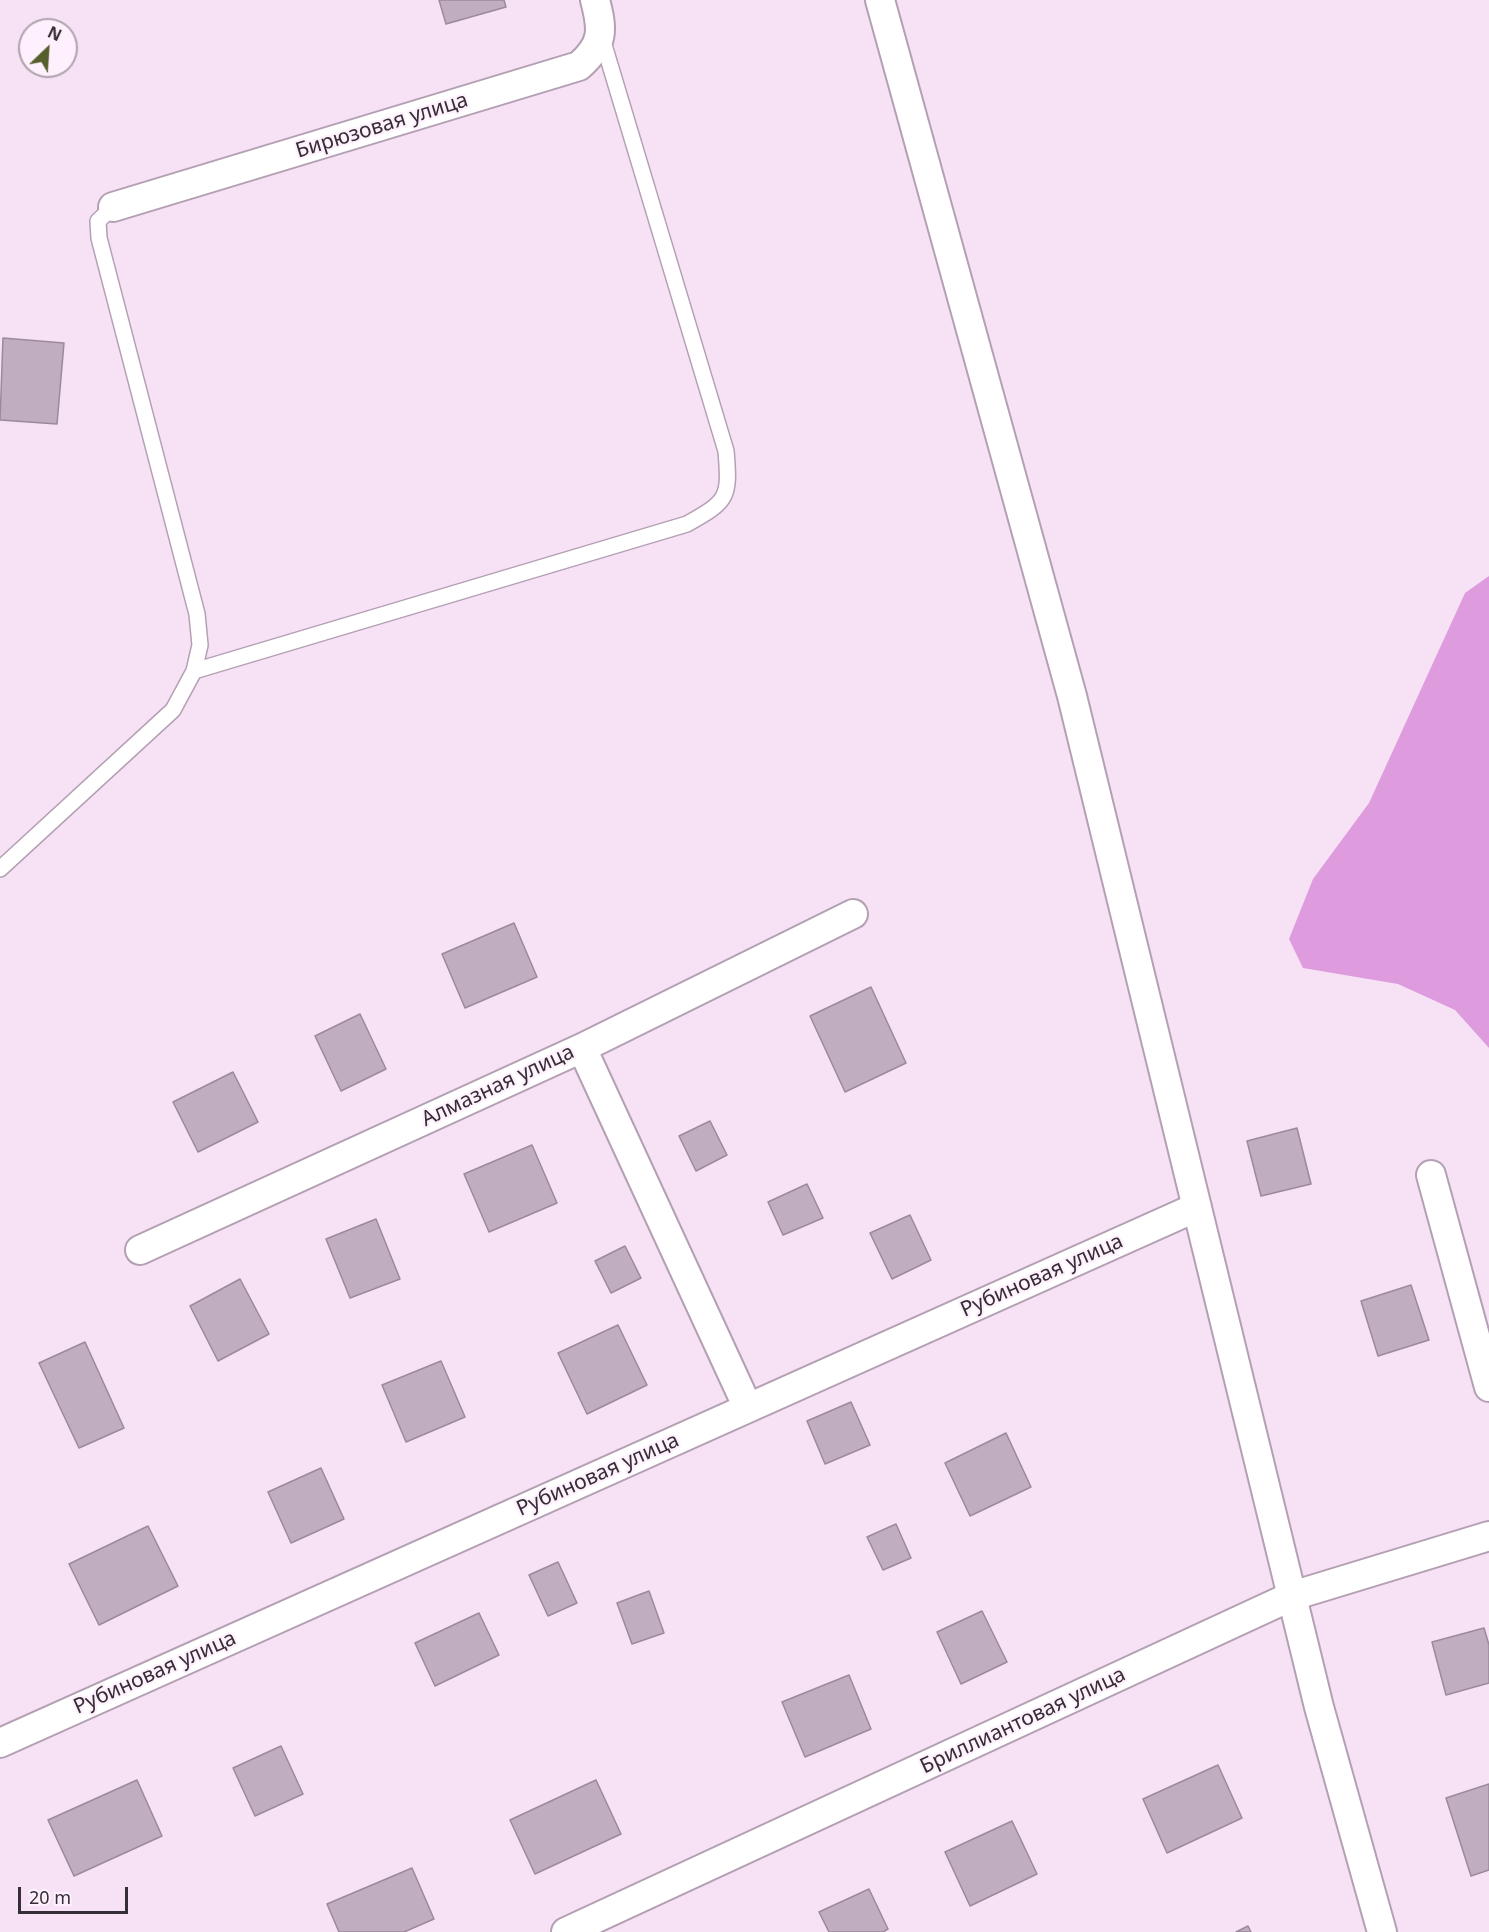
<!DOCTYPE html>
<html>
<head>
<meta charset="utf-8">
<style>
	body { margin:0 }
	#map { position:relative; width:1489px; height:1932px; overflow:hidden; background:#f6e1f5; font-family:"Noto Sans",sans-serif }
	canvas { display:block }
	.north { position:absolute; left:18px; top:18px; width:60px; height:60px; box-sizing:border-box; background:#fef1fd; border:2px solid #aea3ad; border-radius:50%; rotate:25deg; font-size:16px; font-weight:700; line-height:24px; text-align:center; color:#362e36 }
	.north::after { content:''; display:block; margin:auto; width:21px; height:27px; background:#565e2d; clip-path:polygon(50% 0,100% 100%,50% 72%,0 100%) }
	.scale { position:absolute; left:18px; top:1887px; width:110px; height:27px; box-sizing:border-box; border:3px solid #362e36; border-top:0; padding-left:8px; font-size:18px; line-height:21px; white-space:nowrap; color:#362e36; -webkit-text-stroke:4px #fef1fd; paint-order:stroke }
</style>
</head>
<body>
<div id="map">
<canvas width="1489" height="1932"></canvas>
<div class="north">N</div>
<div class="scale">20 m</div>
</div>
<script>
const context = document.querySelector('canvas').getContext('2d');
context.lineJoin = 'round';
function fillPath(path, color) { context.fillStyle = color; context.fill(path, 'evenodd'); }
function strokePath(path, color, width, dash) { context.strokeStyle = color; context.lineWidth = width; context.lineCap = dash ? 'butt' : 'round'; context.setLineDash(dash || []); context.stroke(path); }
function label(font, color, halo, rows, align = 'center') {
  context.font = font + ' "Noto Sans",sans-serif'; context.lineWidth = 4.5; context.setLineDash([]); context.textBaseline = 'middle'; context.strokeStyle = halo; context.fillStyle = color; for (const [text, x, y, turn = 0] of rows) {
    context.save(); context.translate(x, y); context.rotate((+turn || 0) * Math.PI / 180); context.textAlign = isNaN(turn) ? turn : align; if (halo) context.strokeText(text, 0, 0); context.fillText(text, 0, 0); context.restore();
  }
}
fillPath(new Path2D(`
	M1489,576v472l-34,-38 -57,-26 -95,-16 -14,-29 24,-60 56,-76 96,-210z`), '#de9bde');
const building = new Path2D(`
	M439,0h65l2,7 -60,17z
	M3,338l61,5 -7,81 -57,-4z
	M514,923l23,54 -72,31 -23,-54z
	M871,987l35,76 -61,29 -35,-76z
	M360,1014l26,55 -45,22 -26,-55z
	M233,1072l25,50 -60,30 -25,-50z
	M710,1121l17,34 -31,16 -17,-35z
	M1297,1128l14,56 -50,12 -14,-55z
	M532,1145l25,58 -68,29 -25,-58z
	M807,1184l16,34 -40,17 -15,-33z
	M910,1215l21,45 -39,19 -22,-46z
	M376,1219l24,60 -50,19 -24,-59z
	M625,1246l16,32 -30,15 -16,-32z
	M240,1279l29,55 -51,27 -28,-55z
	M1411,1285l18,55 -51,16 -17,-55z
	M618,1325l29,60 -60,29 -29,-61z
	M85,1342l39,86 -45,20 -40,-85z
	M441,1361l24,56 -59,25 -24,-57z
	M851,1402l19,43 -45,19 -18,-43z
	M1006,1433l25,54 -61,29 -25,-53z
	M321,1468l23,51 -53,24 -23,-51z
	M896,1524l15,34 -28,12 -16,-33z
	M148,1526l30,60 -79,39 -30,-61z
	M558,1562l19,41 -29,13 -19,-41z
	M649,1591l15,42 -32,11 -15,-41z
	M982,1611l25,51 -46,22 -24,-52z
	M479,1613l20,42 -64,31 -20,-43z
	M1484,1628l5,17v38l-43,12 -14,-53z
	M849,1675l22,54 -66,28 -23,-55z
	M281,1746l22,48 -48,22 -22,-48z
	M1218,1765l24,53 -75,35 -24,-54z
	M137,1780l25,56 -88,40 -26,-56z
	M596,1780l25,54 -86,40 -25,-54z
	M1489,1784v86l-18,6 -25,-78z
	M1012,1821l25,53 -67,32 -25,-54z
	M412,1868l22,51 -30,13h-65l-12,-28z
	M869,1889l19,40 -5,3h-54l-10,-20z
	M1248,1926l3,6h-15z`);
fillPath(building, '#c0adc0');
strokePath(building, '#9c899b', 1.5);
const lane = new Path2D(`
	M194,671l493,-147c41,-23 43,-26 39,-73l-125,-416
	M0,869l173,-159 21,-39 6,-26 -3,-31 -98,-376 -1,-17 15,-14`);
const street = new Path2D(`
	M880,0l192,696 247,1011 63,225
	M113,207l466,-141c25,-22 24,-36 16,-66
	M582,1048l166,360
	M1431,1175l58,212
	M140,1250l442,-202 271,-134
	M0,1743l1197,-536
	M566,1932l726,-336 197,-60`);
strokePath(lane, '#b4a0b3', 18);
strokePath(street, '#b4a0b3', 32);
strokePath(lane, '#fff', 15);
strokePath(street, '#fff', 28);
label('21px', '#362e36', '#fef1fd', [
	["Бирюзовая улица",382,126,-17],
	["Алмазная улица",498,1086,-25],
	["Рубиновая улица",1042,1276,-24],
	["Рубиновая улица",598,1475,-24],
	["Рубиновая улица",155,1673,-24],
	["Бриллиантовая улица",1023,1721,-25]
]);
</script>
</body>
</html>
